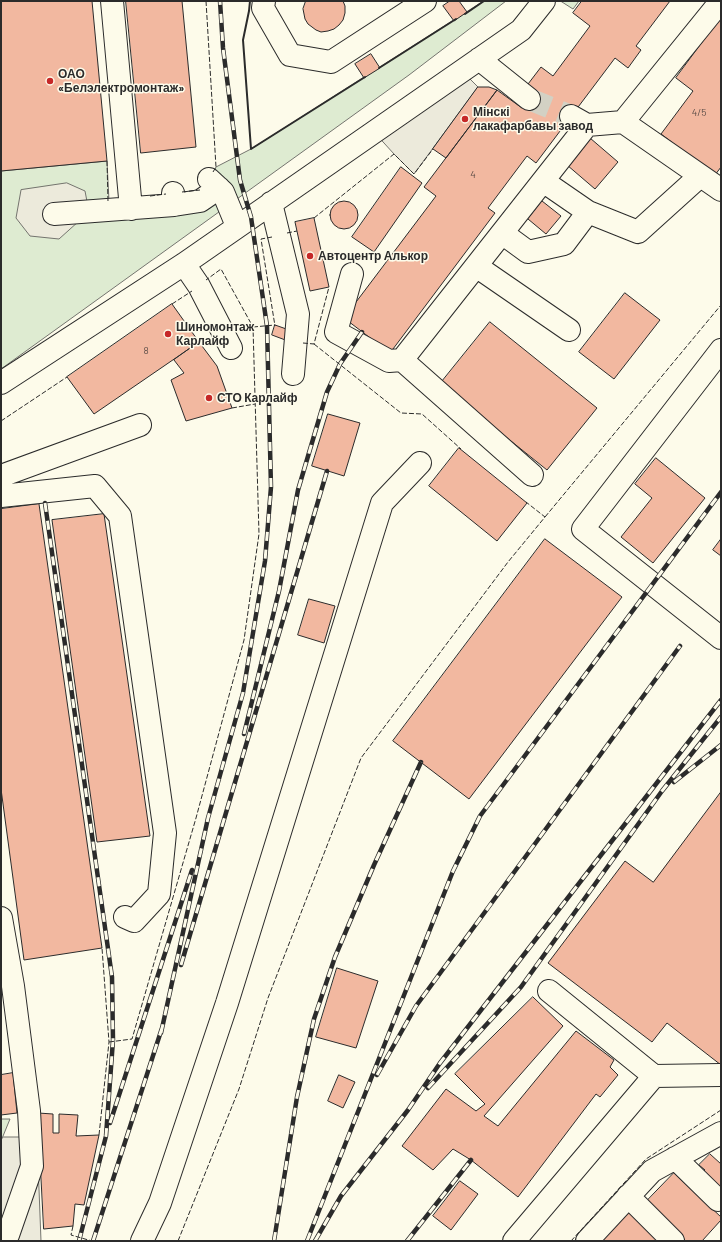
<!DOCTYPE html>
<html>
<head>
<meta charset="utf-8">
<style>
	body { margin:0 }
	#map { position:relative; width:722px; height:1242px; overflow:hidden; background:#fdfbea; font-family:Barlow,sans-serif }
	canvas { display:block }
	.frame { position:absolute; inset:0; border:2px solid #2b2b2b; pointer-events:none }
</style>
</head>
<body>
<div id="map">
<canvas width="722" height="1242"></canvas>
<div class="frame"></div>
</div>
<script>
const context = document.querySelector('canvas').getContext('2d');
context.lineJoin = 'round';
function fillPath(path, color) { context.fillStyle = color; context.fill(path, 'evenodd'); }
function strokePath(path, color, width, dash) { context.strokeStyle = color; context.lineWidth = width; context.lineCap = dash ? 'butt' : 'round'; context.setLineDash(dash || []); context.stroke(path); }
function label(font, color, halo, rows, align = 'center') {
  context.font = font + ' Barlow,sans-serif'; context.lineWidth = 3; context.setLineDash([]); context.textBaseline = 'middle'; context.strokeStyle = halo; context.fillStyle = color; for (const [text, x, y, turn = 0] of rows) {
    context.save(); context.translate(x, y); context.rotate((+turn || 0) * Math.PI / 180); context.textAlign = isNaN(turn) ? turn : align; if (halo) context.strokeText(text, 0, 0); context.fillText(text, 0, 0); context.restore();
  }
}
const green = new Path2D(`
	M484,1h22l-97,74 -408,294v-198l106,-10 2,40 94,-11 13,-23 35,-18z
	M563,1h16l-6,8 -11,-7z
	M1,1119h9l-9,22z`);
fillPath(green, '#deebd1');
strokePath(green, '#74746e', 1);
const parking = new Path2D(`
	M462,71l16,16 -64,87 -20,-20 -20,-22z
	M67,183l18,8 4,21 -30,27 -29,-3 -14,-18 5,-28z
	M3,1137h34l4,104h-40v-100z`);
fillPath(parking, '#eceadb');
strokePath(parking, '#74746e', 1);
const building = new Path2D(`
	M1,1h91l15,160 -106,10z
	M126,1h56l14,146 -55,6z
	M306,1h37l2,5v7l-2,7 -4,5 -5,4 -6,2 -7,1 -5,-2 -8,-6 -3,-5 -2,-10z
	M450,1h9l8,11 -13,9 -11,-15z
	M582,1h88l-34,45 5,4 -13,18 -13,-10 -79,105 -9,-7 -39,52 7,5 -105,140 -46,-35 92,-122 -12,-9 73,-97 25,18 11,-14 -8,-6 16,-21 12,9 37,-50 -17,-13z
	M721,17v150l-6,8 -54,-41 32,-43 -17,-13z
	M371,54l9,14 -16,10 -9,-14z
	M478,87h11l8,3 -51,68 -13,-9z
	M590,138l28,24 -23,27 -28,-24z
	M401,167l21,16 -48,69 -22,-15z
	M542,201l19,15 -15,18 -18,-15z
	M330 215a14 14 0 1 1 28 0a14 14 0 1 1-28 0Z
	M314,218l15,69 -19,4 -15,-69z
	M625,293l35,27 -46,59 -35,-27z
	M172,304l27,38 -105,72 -27,-37z
	M490,322l107,86 -50,62 -107,-86z
	M275,325l17,6 -4,10 -16,-6z
	M199,342l18,24 15,42 -46,13 -15,-41 13,-7 -10,-13z
	M328,414l32,9 -16,53 -32,-10z
	M459,448l68,55 -30,38 -68,-55z
	M656,458l49,40 -52,65 -32,-26 31,-39 -17,-14z
	M39,504l63,444 -78,12 -23,-171v-280z
	M104,514l46,322 -53,6 -45,-322z
	M545,539l77,58 -153,202 -76,-58z
	M721,539v17l-8,-6z
	M309,599l26,7 -11,37 -26,-8z
	M721,792v273l-54,-42 -15,19 -104,-79 77,-102 28,21z
	M337,968l41,13 -22,67 -40,-11z
	M533,997l30,29 -79,90 14,10 78,-95 38,29 -4,7 8,8 -18,22 -4,-3 -78,103 -47,-37 -18,-11 -20,21 -31,-24 44,-57 30,22 9,-7 -30,-30z
	M13,1073l4,40 -16,2v-40z
	M339,1075l16,7 -12,26 -15,-7z
	M38,1113l15,1v19h6v-19l19,1 -2,21 23,-1 -15,70 -9,-1 -2,22 -29,3z
	M710,1154l11,10v27l-19,-18 3,-3 -6,-5z
	M674,1173l47,44v3l-19,21h-16l-41,-38z
	M460,1181l18,13 -27,36 -18,-14z
	M630,1210l32,31h-58l-1,-2z`);
fillPath(building, '#f2b8a0');
strokePath(building, '#2b2b2b', 1);
strokePath(new Path2D(`
	M529,99l42,17`), '#d3d1c4', 22, [22, 11]);
const minor = new Path2D(`
	M112,1l19,208
	M264,1l-1,7 27,47 41,7 94,-61
	M479,59l50,40
	M571,116l16,9 36,-3 98,-121
	M623,122l98,68
	M209,179l14,13 14,34
	M173,193l1,12 26,-4 19,-13
	M271,203l27,111 -5,60
	M588,212l50,20 62,-56
	M54,214l120,-9
	M502,233l26,19 36,-8 24,-32 -45,-31
	M184,264l15,22 32,62
	M476,266l93,64
	M352,274l-16,58 53,29 13,-1
	M721,350l-138,179 138,109
	M1,383l183,-119 337,-234 23,-29
	M532,475l-130,-115 185,-235
	M1,476l139,-51
	M1,496l94,-10 25,30 45,317 -6,61 -25,27 -9,-4
	M1,918l12,68 16,125 3,55 -24,69
	M549,991l105,85
	M675,1158l43,42
	M628,1196l45,45
	M142,1241l18,-38 67,-200 155,-500 38,-40
	M514,1241l140,-165 67,-1
	M587,1241l65,-70 69,-38`);
strokePath(minor, '#2b2b2b', 24);
strokePath(minor, '#fdfbea', 22);
const rail = new Path2D(`
	M45,503l67,474 1,63 -7,96 -27,105
	M244,734l35,-143 19,-101 29,-98 13,-28 22,-32
	M674,782l47,-37
	M181,965l146,-494
	M161,1033l47,-215 35,-125 22,-132 6,-74 -4,-161 -16,-109 -11,-37 -17,-132 -3,-47
	M377,1075l39,-69 264,-360
	M428,1088l93,-101 141,-196 59,-74
	M110,1123l82,-253
	M93,1241l69,-213
	M274,1241l23,-144 17,-78 21,-62 39,-92 47,-103
	M307,1241l146,-370 27,-55 241,-324
	M315,1241l26,-45 67,-86 32,-47 281,-363
	M407,1241l64,-81`);
strokePath(rail, '#2b2b2b', 4.5);
strokePath(rail, '#fdfbea', 3, [9]);
strokePath(new Path2D(`
	M206,1l10,166 -3,5
	M107,161l1,40h2
	M182,192l18,-2
	M150,196l16,-2
	M314,218l80,-64 20,20 19,-25
	M287,233l10,-2
	M272,237l-11,2 14,87
	M172,304l20,-13
	M253,327l22,-2
	M303,343l11,1 15,-57
	M314,344l87,69 21,1 39,35
	M232,408l23,-4
	M1,421l66,-44
	M545,517l176,-212
	M109,1042l23,-3 64,-221 48,-178 15,-106 -6,-207 -32,-58 -15,11
	M99,1135l10,-93 -7,-94
	M73,1226l-2,9 21,6
	M178,1241l61,-152 29,-91 93,-240 147,-196 37,-45 -19,-15
	M571,1241l75,-82 75,-49`), '#2b2b2b', 1, [5, 2]);
strokePath(new Path2D(`
	M250,1l-1,10 -6,29 8,109 114,-72
	M465,14l19,-13
	M379,68l77,-49`), '#2b2b2b', 2);
for (const [x, y, r, color] of [
	[50,81,4,"#c62828"],
	[465,119,4,"#c62828"],
	[310,256,4,"#c62828"],
	[168,334,4,"#c62828"],
	[209,398,4,"#c62828"]
]) { const dot = new Path2D(); dot.arc(x, y, r, 0, 2 * Math.PI); context.fillStyle = color; context.fill(dot); strokePath(dot, '#fdfbea', 1.5); }
label('10px', '#5d4e48', null, [
	["4/5",699,113],
	["4",473,175],
	["8",146,351]
]);
label('bold 12px', '#2b2b2b', '#fdfbea', [
	["ОАО",58,74],
	["«Белэлектромонтаж»",58,88],
	["Мінскі",473,112],
	["лакафарбавы завод",473,126],
	["Автоцентр Алькор",318,256],
	["Шиномонтаж",176,327],
	["Карлайф",176,341],
	["СТО Карлайф",217,398]
], 'left');
</script>
</body>
</html>
